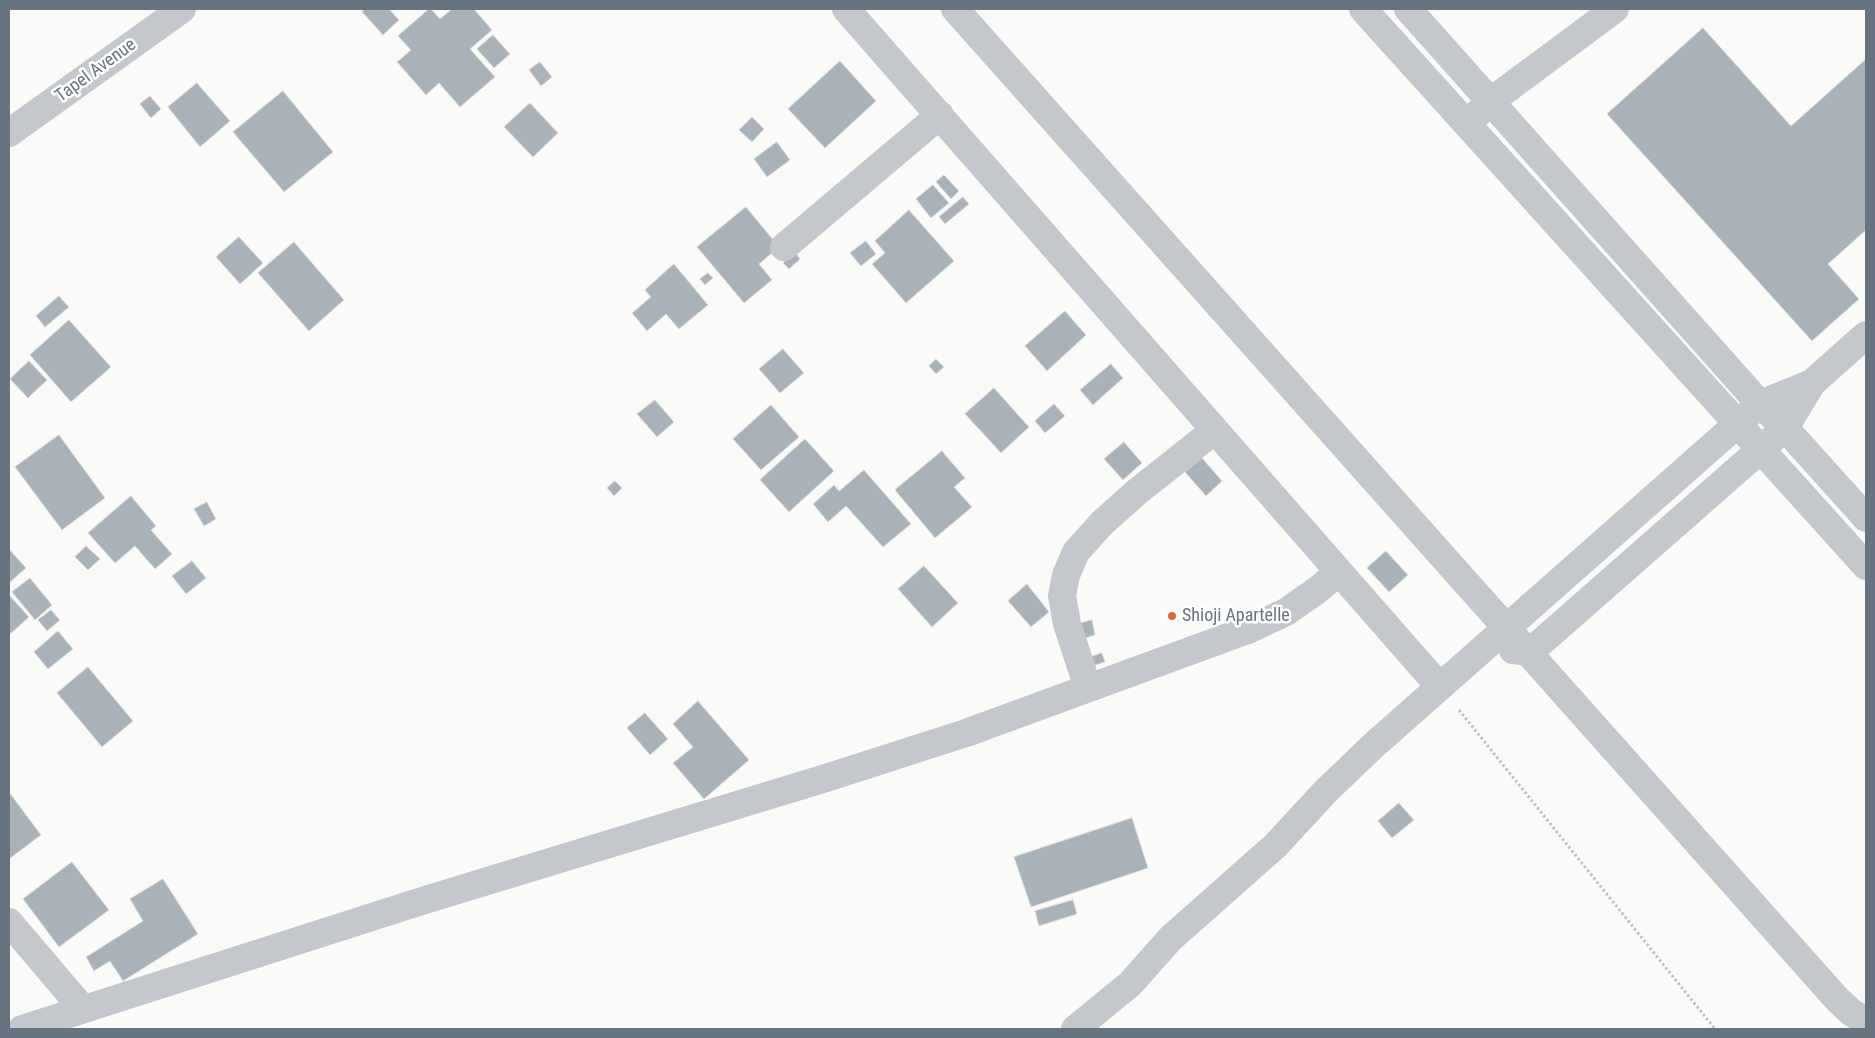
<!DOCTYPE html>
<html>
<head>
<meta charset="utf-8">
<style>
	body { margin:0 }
	#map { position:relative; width:1875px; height:1038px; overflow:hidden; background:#fafaf8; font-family:"Roboto Condensed",sans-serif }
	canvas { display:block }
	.frame { position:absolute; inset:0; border:10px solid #667482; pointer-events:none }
</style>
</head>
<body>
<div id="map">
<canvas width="1875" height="1038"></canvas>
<div class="frame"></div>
</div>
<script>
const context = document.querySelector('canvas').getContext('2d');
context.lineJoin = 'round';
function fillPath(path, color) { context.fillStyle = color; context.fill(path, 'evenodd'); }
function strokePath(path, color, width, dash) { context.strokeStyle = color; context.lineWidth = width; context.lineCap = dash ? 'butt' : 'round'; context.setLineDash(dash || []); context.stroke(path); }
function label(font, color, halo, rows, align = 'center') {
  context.font = font + ' "Roboto Condensed",sans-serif'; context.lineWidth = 5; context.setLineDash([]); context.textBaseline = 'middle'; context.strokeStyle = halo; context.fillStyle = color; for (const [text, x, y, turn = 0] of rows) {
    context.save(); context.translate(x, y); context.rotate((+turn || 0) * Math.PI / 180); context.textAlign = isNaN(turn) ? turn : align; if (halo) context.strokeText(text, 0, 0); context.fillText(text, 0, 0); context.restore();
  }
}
const building = new Path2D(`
	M365,9h24l10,11 -16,15 -21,-23z
	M429,9h2l9,10 12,-10h22l18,21 -22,19 25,28 -35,30 -21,-24 -13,12 -29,-33 14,-12 -13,-14z
	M1703,28l88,98 75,-67v171l-38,34 31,35 -47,42 -205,-227z
	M493,35l17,19 -16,14 -17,-19z
	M840,61l36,40 -51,47 -37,-39z
	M540,62l12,15 -11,9 -12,-16z
	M197,83l33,38 -30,26 -32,-40z
	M283,91l50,61 -49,40 -51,-60z
	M150,96l11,13 -10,9 -11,-14z
	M530,103l28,30 -25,24 -29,-30z
	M752,117l12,12 -12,13 -13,-12z
	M777,142l13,18 -23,17 -13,-18z
	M944,175l15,16 -8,8 -15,-17z
	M933,185l16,18 -18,15 -15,-19z
	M963,197l6,7 -24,20 -6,-7z
	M746,207l33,40 -20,17 13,16 -28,23 -47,-56z
	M909,210l45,51 -48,42 -34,-39 13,-11 -10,-12z
	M239,237l24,26 -23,21 -24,-27z
	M866,241l10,13 -15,12 -11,-13z
	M294,242l50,58 -35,31 -51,-58z
	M795,252l5,7 -11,10 -6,-6z
	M674,264l34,41 -29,24 -13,-15 -19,17 -15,-18 19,-16 -6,-7z
	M708,273l5,5 -8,7 -5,-6z
	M59,296l10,11 -24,20 -9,-11z
	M1065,311l21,24 -39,36 -22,-25z
	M69,320l42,47 -40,35 -41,-47z
	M783,349l21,24 -24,20 -21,-24z
	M936,359l8,8 -8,7 -7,-8z
	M29,361l18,19 -19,18 -18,-19z
	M1111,364l12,14 -30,27 -13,-15z
	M994,388l35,39 -28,26 -36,-39z
	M655,400l19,22 -17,15 -20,-23z
	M1054,404l11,12 -20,17 -10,-12z
	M771,405l28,32 -38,33 -28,-31z
	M59,435l46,63 -43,32 -47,-63z
	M805,439l29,32 -45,41 -29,-32z
	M1124,442l18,21 -19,17 -19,-21z
	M942,451l23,27 -11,9 18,20 -37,31 -40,-48z
	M1202,458l20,23 -16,15 -21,-24z
	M864,470l47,54 -28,23 -37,-41 -18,16 -15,-18 21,-19 5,6z
	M615,481l7,7 -8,8 -7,-8z
	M131,496l25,30 -5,4 21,24 -17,15 -20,-23 -20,17 -27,-30z
	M207,502l9,17 -12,7 -10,-17z
	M86,546l14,13 -12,11 -13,-13z
	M9,549l17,19 -17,15z
	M1386,551l22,24 -19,17 -22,-24z
	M192,561l14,17 -20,16 -14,-18z
	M924,566l34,37 -26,24 -34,-38z
	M30,578l22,27 -17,15 -23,-28z
	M1027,584l22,28 -18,15 -23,-26z
	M9,595l20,22 -20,18z
	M51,610l9,10 -13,11 -9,-11z
	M1092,620l3,15 -10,3 -4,-15z
	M58,631l15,18 -25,20 -14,-17z
	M1102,653l3,9 -16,5 -2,-9z
	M88,667l45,54 -31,26 -45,-54z
	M698,701l51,59 -45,39 -31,-36 20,-16 -20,-23z
	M645,713l23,26 -18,16 -23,-27z
	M9,792l32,43 -32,24z
	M1399,803l15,17 -22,18 -14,-17z
	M1132,818l16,50 -117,39 -17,-50z
	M72,862l37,48 -50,37 -36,-48z
	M163,879l35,55 -75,47 -13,-20 -16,10 -8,-14 57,-36 -13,-22z
	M1073,900l4,14 -38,12 -4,-15z`);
fillPath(building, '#aab2b9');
strokePath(building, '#dcdcda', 1);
strokePath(new Path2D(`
	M1459,710l256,319`), '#bec0c3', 3, [2.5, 2.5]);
strokePath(new Path2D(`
	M846,9l594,678
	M955,9l882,990 15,14 14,8
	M1363,9l503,557
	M1408,9l352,395 25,24 81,90
	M1477,114l14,-13 124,-92
	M9,133l173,-124
	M784,247l156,-132
	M1513,650l17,2 255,-224 27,-45 54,-48
	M1088,688l-21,-64 -5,-28 4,-21 10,-23 26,-29 36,-32 77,-61
	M9,922l74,87
	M22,1029l403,-129 401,-122 140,-45 284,-104 36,-17 30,-21 23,-19
	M1075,1029l55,-45 41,-46 104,-92 51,-55 48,-46 386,-341 52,-21`), '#c4c7cb', 28);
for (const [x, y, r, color] of [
	[1172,616,5,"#dd6634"]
]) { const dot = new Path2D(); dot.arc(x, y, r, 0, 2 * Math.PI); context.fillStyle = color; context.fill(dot); strokePath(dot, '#fff', 2); }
label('18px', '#667482', '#fff', [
	["Tapel Avenue",96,71,-36]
]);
label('18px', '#667482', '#fff', [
	["Shioji Apartelle",1182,616]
], 'left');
</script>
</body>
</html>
